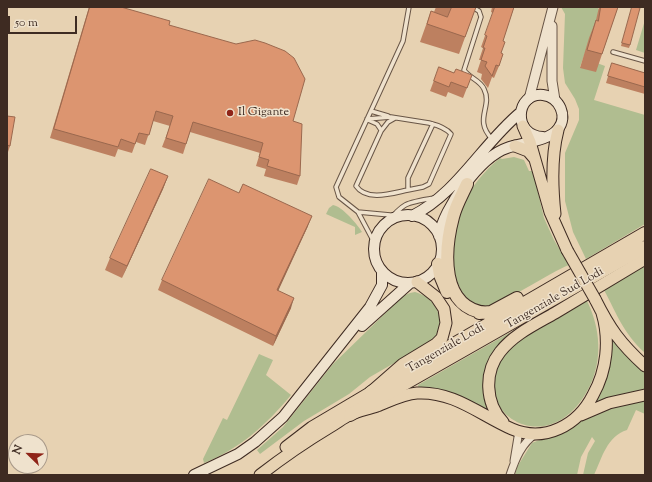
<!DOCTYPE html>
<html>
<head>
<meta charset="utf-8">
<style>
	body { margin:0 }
	#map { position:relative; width:652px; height:482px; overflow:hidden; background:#e7d2b2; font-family:"Sorts Mill Goudy",serif }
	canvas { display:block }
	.frame { position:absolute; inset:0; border:8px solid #3e2b22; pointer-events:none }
	.north { position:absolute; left:8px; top:434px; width:40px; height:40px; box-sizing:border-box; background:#efe2cd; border:1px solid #a89989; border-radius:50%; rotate:293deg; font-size:11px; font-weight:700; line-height:16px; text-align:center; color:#3e2b22 }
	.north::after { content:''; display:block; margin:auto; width:14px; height:18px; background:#8f2418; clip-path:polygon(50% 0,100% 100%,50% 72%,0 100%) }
	.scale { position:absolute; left:8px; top:16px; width:69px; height:18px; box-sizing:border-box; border:2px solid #3e2b22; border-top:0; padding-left:5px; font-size:12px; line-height:14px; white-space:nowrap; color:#3e2b22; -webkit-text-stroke:3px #efe2cd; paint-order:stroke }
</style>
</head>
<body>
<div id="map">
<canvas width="652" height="482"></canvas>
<div class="frame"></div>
<div class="north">N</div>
<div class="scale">50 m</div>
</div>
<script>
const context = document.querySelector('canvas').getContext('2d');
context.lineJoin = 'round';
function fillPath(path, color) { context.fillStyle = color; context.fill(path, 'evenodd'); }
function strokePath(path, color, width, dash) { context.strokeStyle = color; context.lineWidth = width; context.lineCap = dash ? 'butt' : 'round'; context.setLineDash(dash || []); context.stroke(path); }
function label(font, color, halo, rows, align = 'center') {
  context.font = font + ' "Sorts Mill Goudy",serif'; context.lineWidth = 3; context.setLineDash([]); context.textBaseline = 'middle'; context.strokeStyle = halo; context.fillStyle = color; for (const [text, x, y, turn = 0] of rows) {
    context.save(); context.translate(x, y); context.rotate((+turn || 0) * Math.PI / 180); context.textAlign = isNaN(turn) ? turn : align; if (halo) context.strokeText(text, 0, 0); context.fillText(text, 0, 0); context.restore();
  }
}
fillPath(new Path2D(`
	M561,7h37v2l2,1 -20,57 17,-4 8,3 -11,34 51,15v109l-59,35 -13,-27 -8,-31v-48l14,-33v-11l-4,-10 -10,-16 -2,-15 2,-54z
	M645,20v33l-9,-3z
	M514,157l10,3 5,11h4l11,47 10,22 15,25c-19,7 -71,43 -84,41 -41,-5 -35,-74 -23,-100 9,-19 22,-35 38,-48l2,1z
	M333,205c9,1 25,20 29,27l-7,3v-8l-29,-13 3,-6z
	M645,265v88c-22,-20 -28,-39 -41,-63z
	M415,292c17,5 25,17 26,35l-7,13 -64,37 -21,17 -45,27 -44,33 -3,-4 26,-23 50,-63 70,-68 7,-3z
	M586,299c13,25 17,55 6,82 -41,95 -143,21 -78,-38 6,-5 14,-8 21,-13 17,-10 34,-21 51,-31z
	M509,333l1,3c-26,22 -31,39 -22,73l-2,1 -67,-21 -1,-4z
	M612,338l12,16 21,17v19l-21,4 -28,9h-1c10,-20 16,-43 17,-65z
	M259,354l14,6 -7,15 25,20c-24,29 -51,54 -87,68l-1,-4 20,-41 4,2z
	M645,400v14l-9,-4 -9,20c-20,6 -25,28 -33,45h-11l5,-22 7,-12 -3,-4 -11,20 -4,18h-62l2,-8 15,-24 12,-5 15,-3 34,-21 21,-8z`), '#b0bd90');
const service = new Path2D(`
	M472,7l7,4 2,6 -17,53c5,8 16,10 20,19 9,18 -11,30 8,50
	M613,52l32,9
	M371,111l17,5
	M395,118l-7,4 -7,9 -25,55c11,16 37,7 52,4
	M367,119l24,-2 38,6c8,2 17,5 22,11l-22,50 -6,3 -15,3v-12l25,-54
	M368,120l9,4 4,6
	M358,212l43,4
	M384,226c20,-23 19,-23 50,-28
	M375,244l-17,-32 -19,-15 -3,-10 67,-146 6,-34`);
const minor = new Path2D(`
	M514,461l5,-30
	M510,475c5,-15 12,-33 26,-41`);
const tertiary = new Path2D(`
	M552,26v55l3,19
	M529,99l24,-92`);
const secondary = new Path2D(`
	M374 249a34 34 0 1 1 68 0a34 34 0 1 1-68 0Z
	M412,216c46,-23 70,-72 109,-104
	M439,236c4,-27 41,-79 68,-88 14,-5 42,-7 51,-19 10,-12 2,-32 -15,-34 -28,-3 -31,41 0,42
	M362,326l48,-43
	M194,475l44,-21 17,-12 28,-25 87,-110 12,-22v-14`);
const primary = new Path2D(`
	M523,126l7,16 20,70 17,38
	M515,146l13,5 6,7
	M555,214c-3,-28 -4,-57 3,-84
	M595,299c15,30 25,44 50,67
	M581,415l28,-12 36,-8
	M503,422c-18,-19 -19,-50 -3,-70 14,-18 36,-28 55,-39 30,-18 60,-36 90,-54
	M286,447l26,-20 59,-35 32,-28 33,-20 6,-6 4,-15 -2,-14 -8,-12 -19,-15
	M260,475c22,-17 45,-33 70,-48 7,-4 13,-9 21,-13 8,-3 17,-5 26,-8 13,-5 26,-12 40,-13 37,-2 63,22 95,36 33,14 66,-4 81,-34 14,-25 17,-55 9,-82`);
const trunk = new Path2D(`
	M467,184c-5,11 -11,21 -14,33 -9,34 -13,91 33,96
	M438,264l2,11 7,17
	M479,313l12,-1 26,-14
	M371,392l274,-159
	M350,415l295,-168`);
strokePath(service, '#685546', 5.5);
strokePath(minor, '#685546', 9);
strokePath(tertiary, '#685546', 11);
strokePath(secondary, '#3e2b22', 12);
strokePath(primary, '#3e2b22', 13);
strokePath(trunk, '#3e2b22', 14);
strokePath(service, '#efe2cd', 3.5);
strokePath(minor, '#efe2cd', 7);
strokePath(tertiary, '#efe2cd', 9);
strokePath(secondary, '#efe2cd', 10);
strokePath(primary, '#e7d2b2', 11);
strokePath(trunk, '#e7d2b2', 12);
const primaryBridge = new Path2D(`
	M567,250l28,49`);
strokePath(primaryBridge, '#3e2b22', 13, []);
strokePath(primaryBridge, '#e7d2b2', 11);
fillPath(new Path2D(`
	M89,7h32l48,18 124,96 7,55 -3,9 -33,-9 2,-7 -10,-3 4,-13 -70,-21 -7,22 -21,-7 8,-21 -17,-5 -8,24 -9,-3 -4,11 -14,-4 -3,8 -65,-19z
	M436,7h40l-17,47 -39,-12 11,-31 3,1z
	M492,7h22l-11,34 -4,25 -5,12 -2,-1 -4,11 -7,-9 1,-5 -5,-2 4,-12h-2l4,-12 -2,-1 12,-34 -2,-1z
	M599,7h19l-22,65 -16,-4 9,-30 7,-18z
	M632,7l-2,38 -1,3 -8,-2z
	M612,63l33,10v21l-39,-11z
	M439,67l15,6 18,2 -9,23 -15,-6 -2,5 -16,-6z
	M7,116l3,30 -2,6h-1z
	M168,176l-5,13 -41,89 -17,-8 5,-12z
	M308,226l-30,64 13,18 -18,38 -115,-56 4,-10z`), '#bd8060');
fillPath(new Path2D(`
	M168,176l-5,13 -41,89 5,-12z
	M312,216l-4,10 -34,74 3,-10z
	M294,298l-3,10 -18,38 3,-10z`), '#9a684e');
const building = new Path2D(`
	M90,7h31l49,14 -1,4 67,19 19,-4 10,3 20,8 9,7 11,21 -12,42 9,3 -2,52 -33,-10 2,-6 -10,-3 4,-14 -70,-21 -7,22 -20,-6 7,-22 -17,-5 -7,24 -10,-2 -4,11 -14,-5 -3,8 -64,-18z
	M452,7h24l-11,30 -38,-13 4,-13 16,6z
	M495,7h19l-11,34 2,1 -4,11 2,1 -4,12 -3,-1 -4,11 -7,-10 2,-4 -6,-2 4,-12h-2l4,-12 -2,-1z
	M601,7h17l-16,47 -15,-4 9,-30 2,1z
	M632,7h4l4,1 -10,37 -8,-2z
	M612,63l33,10v14l-37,-11z
	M439,67l15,6 2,-4 16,6 -5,13 -16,-6 -2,5 -15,-6z
	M7,116l8,1 -5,29 -3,-1z
	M151,169l17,7 -41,90 -17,-8z
	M209,179l30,14 4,-9 69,32 -35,74 17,8 -18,38 -114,-56z`);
fillPath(building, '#dc9570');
strokePath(building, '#9a684e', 1);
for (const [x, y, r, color] of [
	[230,113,4,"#8f2418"]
]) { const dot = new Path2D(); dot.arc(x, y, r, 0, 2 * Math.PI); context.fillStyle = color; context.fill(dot); strokePath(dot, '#efe2cd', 1.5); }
label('12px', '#3e2b22', '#efe2cd', [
	["Il Gigante",238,113]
], 'left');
label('12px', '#3e2b22', '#efe2cd', [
	["Tangenziale Sud Lodi",555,299,-30],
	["Tangenziale Lodi",446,349,-30]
]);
</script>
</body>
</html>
